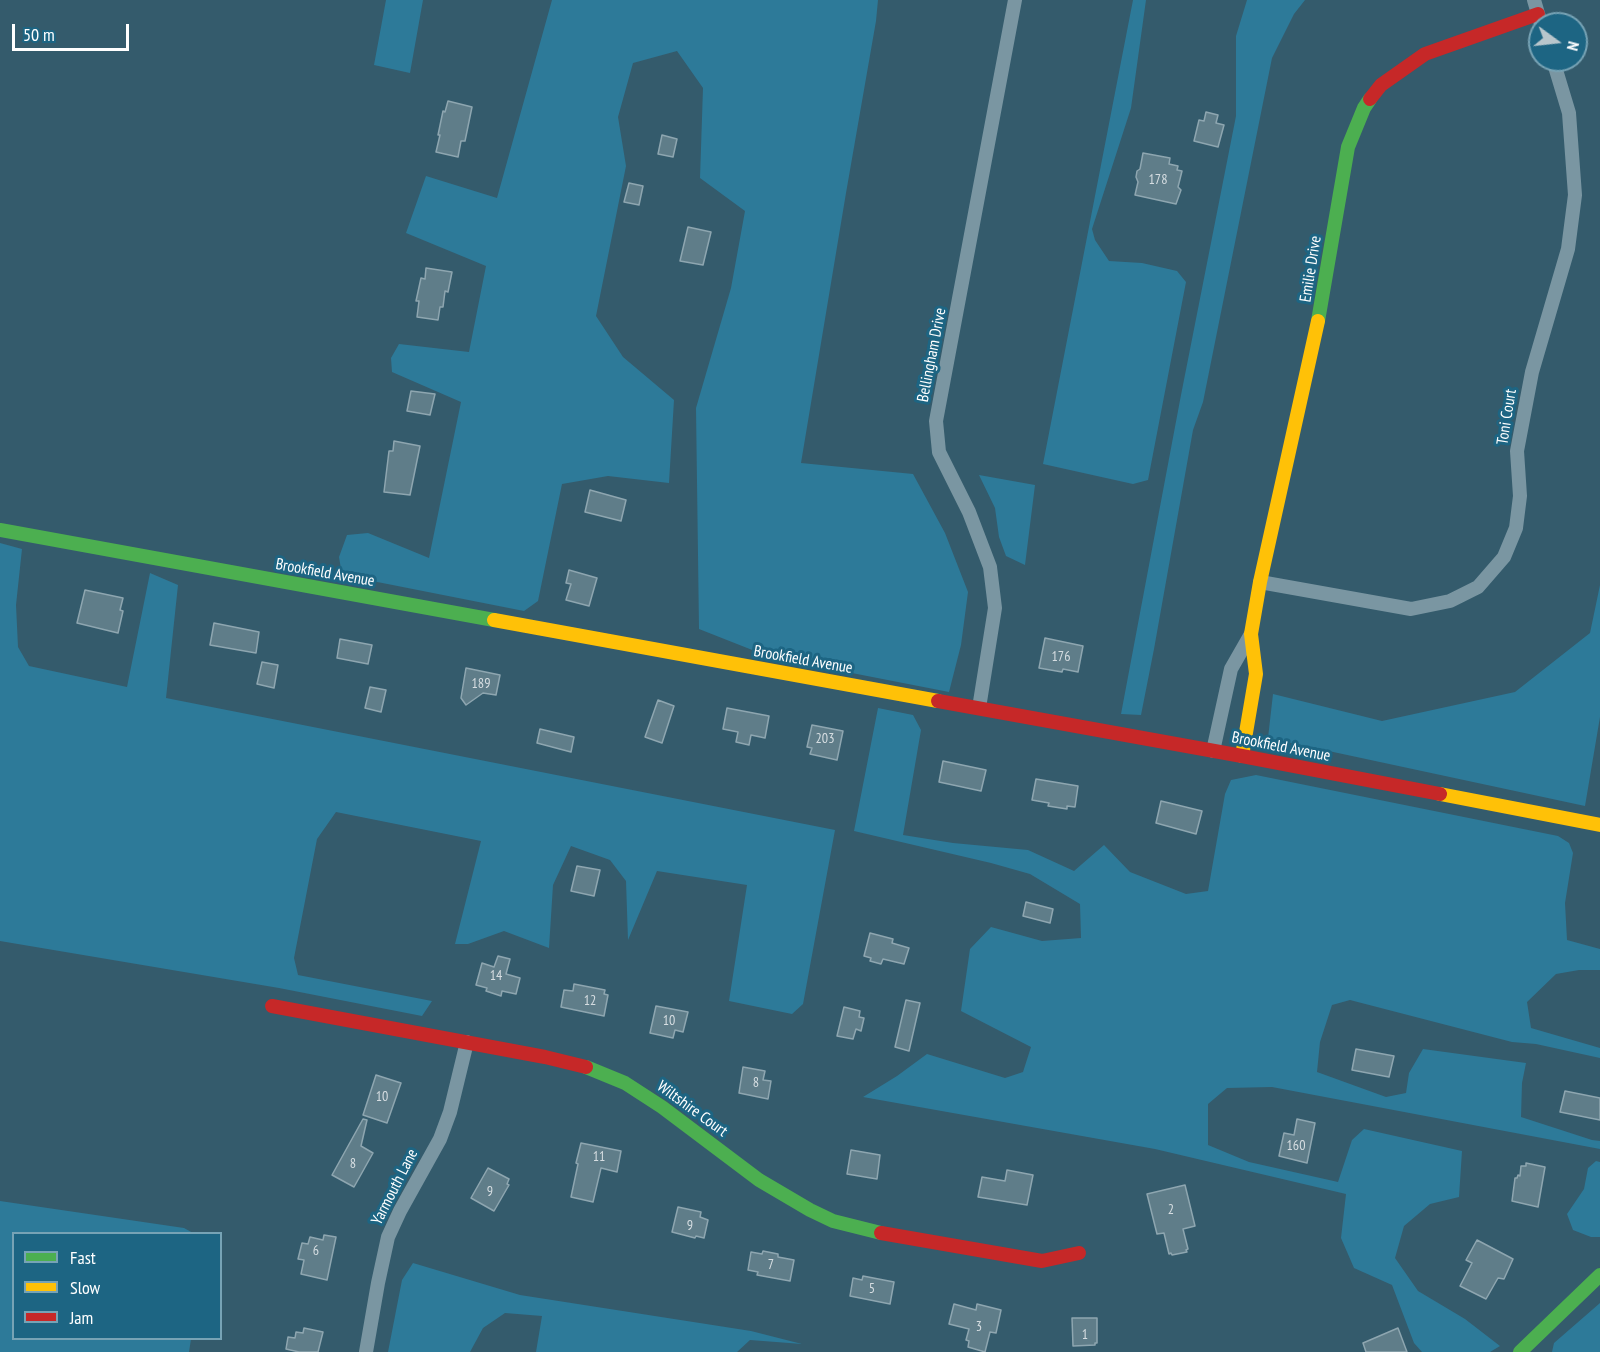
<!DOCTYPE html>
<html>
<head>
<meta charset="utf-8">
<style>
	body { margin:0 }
	#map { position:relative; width:1600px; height:1352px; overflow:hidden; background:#345b6c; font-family:"PT Sans Narrow",sans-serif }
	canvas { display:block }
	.legend { position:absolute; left:12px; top:1232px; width:210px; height:108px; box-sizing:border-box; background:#1d6583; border:2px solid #77a3b5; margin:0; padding:8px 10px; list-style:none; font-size:18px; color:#fff }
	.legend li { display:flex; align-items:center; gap:12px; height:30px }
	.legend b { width:30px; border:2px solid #77a3b5 }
	.north { position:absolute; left:1528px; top:12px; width:60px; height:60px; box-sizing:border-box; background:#1d6583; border:2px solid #77a3b5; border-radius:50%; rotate:105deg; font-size:16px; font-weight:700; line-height:24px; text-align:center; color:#fff }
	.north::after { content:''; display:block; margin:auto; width:21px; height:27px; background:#b8c6cc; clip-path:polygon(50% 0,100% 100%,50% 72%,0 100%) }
	.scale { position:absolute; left:12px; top:24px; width:117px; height:27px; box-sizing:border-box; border:3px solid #fff; border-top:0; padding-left:8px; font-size:18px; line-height:21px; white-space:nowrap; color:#fff; -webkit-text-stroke:4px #1d6583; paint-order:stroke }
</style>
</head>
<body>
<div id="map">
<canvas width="1600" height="1352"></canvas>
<ul class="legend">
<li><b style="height:8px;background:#4caf50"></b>Fast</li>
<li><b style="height:8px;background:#ffc107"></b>Slow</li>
<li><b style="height:8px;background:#c62828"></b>Jam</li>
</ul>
<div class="north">N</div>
<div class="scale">50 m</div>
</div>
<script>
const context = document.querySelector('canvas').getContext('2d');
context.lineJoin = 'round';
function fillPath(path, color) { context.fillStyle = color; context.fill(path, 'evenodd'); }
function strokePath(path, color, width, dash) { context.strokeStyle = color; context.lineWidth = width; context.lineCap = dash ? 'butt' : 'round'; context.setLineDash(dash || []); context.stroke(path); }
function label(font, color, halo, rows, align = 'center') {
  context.font = font + ' "PT Sans Narrow",sans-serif'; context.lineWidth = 6; context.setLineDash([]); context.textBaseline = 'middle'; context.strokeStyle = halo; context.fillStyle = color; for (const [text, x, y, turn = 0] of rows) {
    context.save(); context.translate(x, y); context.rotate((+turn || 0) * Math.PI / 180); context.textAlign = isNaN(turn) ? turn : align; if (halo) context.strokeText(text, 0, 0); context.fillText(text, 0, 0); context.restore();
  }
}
fillPath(new Path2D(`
	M386,0h37l-13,73 -36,-8z
	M552,0h326l-2,21 -30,172 -45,270 112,11 32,59 23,59 -7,53 -12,47 -179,-35 -71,-28 -3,-221 35,-120 14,-77 -45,-33 3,-90 -26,-37 -44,12 -15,54 8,49 -30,150 27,41 51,43 -5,83 -61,-7 -46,8 -24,117 -14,10 -182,-36 -3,-18 8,-22 21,-2 61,25 32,-156 -69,-30 -1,-14 8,-14 70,8 17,-86 -80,-33 20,-57 71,22z
	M1133,0h13l-15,108 -39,121 3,11 14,21 33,2 35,8 9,11 -38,198 -15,4 -90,-20z
	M1247,0h58l-11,14 -22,44 -69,344 -10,28 -39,219 -13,66 -20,-1 60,-319 55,-279v-80z
	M979,475l56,10 -10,80 -19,-9 -7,-19 -4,-29z
	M0,543l22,6 -6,56 2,42 11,19 98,21 23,-114 28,12 -12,113 669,132 -32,174 -11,10 -63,-13 18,-116 -90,-14 -29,69 -2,-59 -16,-21 -39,-14 -18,39 -4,63 -45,-17 -36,13h-13l26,-103 -145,-29 -19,27 -23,119 4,17 134,26 -10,15 -143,-28 -279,-47z
	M1600,585v132l-15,89 -317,-68 5,-44 109,27 133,-29 75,-59z
	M878,708l35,7 8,15 -18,105 50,8 75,7 46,21 30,-26 26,27 56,22 22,-3 17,-97 6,-14 25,-5 302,61 11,7 4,10 -8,50 2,37 33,9v21h-21l-23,4 -29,28 4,26 69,20v10l-64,-14 -24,-2 -162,-42 -18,5 -12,37 -3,30 69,25 20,-4 3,-20 14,-24 103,14 -4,20 -1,34 71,23 8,1v8l-328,-62 -45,1 -19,16v41l41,17 89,20 14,-42 12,-11 98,22 -3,46 -29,7 -26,22 -9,32 23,33 47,28 35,27 -10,6h-68l-8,-9 -22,-58 -38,-17 -13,-30 5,-44 -191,-45 -292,-52 34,-21 30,-22 78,24 18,-6 8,-25 -70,-36 9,-62 21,-22 51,14 39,-3 -1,-34 -50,-30 -39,-11 -137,-32z
	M1596,1161l4,1v75h-9l-18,-7 -6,-16 17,-25 4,-21z
	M0,1201l184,27 9,5 -179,1v104l177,1 -2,13h-189z
	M413,1263l107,32 231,36 51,13 -52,-4 -13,12h-201l6,-36 -37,-3 -22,15 -13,24h-82l14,-72z
	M1600,1303v49h-48l2,-9z`), '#2d7a99');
const building = new Path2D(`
	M448,101l24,6 -7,34h-4l-3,16 -22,-5 4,-17h-2l5,-24 2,1z
	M1206,112l12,3 -2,8 8,2 -6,22 -24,-6 5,-21 5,1z
	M662,135l15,4 -4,18 -15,-3z
	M1143,153l27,5 -1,6 9,2 -1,4 5,1 -4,16 3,3 -5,14 -41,-9 3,-13 -2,-5 1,-6 3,-2z
	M629,183l14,3 -4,19 -15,-3z
	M688,227l23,5 -8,33 -23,-4z
	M426,268l26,4 -4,20 -3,-1 -2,16h-3l-2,13 -21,-3 2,-16h-3l5,-23 4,1z
	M411,391l24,3 -5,21 -23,-4z
	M394,441l26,5 -10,49 -26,-3 5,-41h4z
	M590,490l36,10 -5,21 -36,-9z
	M569,570l28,8 -8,28 -23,-6 5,-16 -5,-1z
	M85,590l38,8 -3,12 3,1 -5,22 -41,-10z
	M214,623l45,9 -3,21 -46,-8z
	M1045,638l38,8 -5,26 -15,-3 -1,3 -23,-4z
	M340,639l32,6 -4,19 -31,-6z
	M262,662l16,3 -4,23 -17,-4z
	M466,668l34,7 -4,20 -13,-2 -17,12 -5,-7z
	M370,687l16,3 -5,22 -16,-4z
	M658,700l16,6 -12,37 -17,-6z
	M727,708l42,8 -4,22 -14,-3 -2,10 -13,-3 2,-10 -15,-3z
	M812,725l31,6 -6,29 -27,-6 2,-6 -5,-1z
	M540,729l34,8 -3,15 -34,-9z
	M943,761l43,9 -5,21 -42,-9z
	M1036,779l42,7 -3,21 -8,-1v3l-19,-3 1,-3 -17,-3z
	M1161,801l41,10 -6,23 -40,-11z
	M577,866l23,4 -6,26 -23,-5z
	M1026,902l27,7 -3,14 -27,-7z
	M870,933l23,6 -1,4 17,5 -5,16 -21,-5 -2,5 -11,-3 1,-3 -7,-2z
	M498,956l12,3 -4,15 14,4 -4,16 -14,-3 -1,5 -15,-5 1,-3 -11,-3 6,-22 12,4z
	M574,984l31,6 -1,4 4,1 -4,21 -43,-9 3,-17 9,1z
	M906,1000l14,3 -11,48 -14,-4z
	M656,1006l32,6 -5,20 -8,-2 -2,8 -23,-5z
	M844,1007l16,4 -1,6 5,1 -3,13 -5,-2 -3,10 -16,-3z
	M1356,1049l38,7 -5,21 -37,-7z
	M743,1067l22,4 -2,9 8,1 -3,18 -29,-6z
	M376,1075l25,8 -14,40 -24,-8z
	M1565,1091l35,7v22l-40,-8z
	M363,1119l4,1 -6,26 12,7 -19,34 -22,-12z
	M1297,1119l18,4 -8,40 -28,-7 5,-23 10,2z
	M581,1143l40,8 -4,21 -16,-4 -8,34 -22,-5 7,-33 -2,-1z
	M851,1150l29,5 -3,24 -30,-5z
	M1526,1163l19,4 -7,40 -26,-6 3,-23h2l1,-3 2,1 1,-10h5z
	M488,1168l21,11 -2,5 2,1 -15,26 -23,-13z
	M1007,1170l26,5 -6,30 -49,-8 4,-20 23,4z
	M1185,1185l10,41 -12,3 5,20 -2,1 1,2 -15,3 -1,-2 -2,1 -5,-21 -7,1 -10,-40z
	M678,1207l23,5 -1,5 8,3 -4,18 -8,-2 -1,2 -23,-6z
	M324,1235l12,2 -9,43 -26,-6 3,-14 -6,-1 4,-16 6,1 2,-7 13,3z
	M1477,1240l36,19 -9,20 -6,-1 -12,21 -26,-13 12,-23 -6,-3z
	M763,1251l15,3v3l16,3 -4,21 -33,-6 1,-3 -10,-2 3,-18 11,2z
	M863,1276l31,6 -4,22 -40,-8 3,-18 9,2z
	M954,1304l22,6 1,-6 24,6 -5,23 -6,-1 -5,20 -17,-5 1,-6 -3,-1 3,-11 -20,-5z
	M1072,1318h25v25h-2v2l-22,1z
	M304,1328l19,4 -5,20h-19l-13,-3 2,-12 7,1 1,-6 7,1z
	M1398,1328l9,24h-41l-3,-9z`);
fillPath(building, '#5f7d89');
strokePath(building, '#8ea6b0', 1.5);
strokePath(new Path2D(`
	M1534,0l7,24
	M1260,582l151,27 39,-8 28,-14 26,-30 12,-29 4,-32 -3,-45 15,-79 36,-123 7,-54 -6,-82 -16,-53
	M979,708l16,-100 -5,-41 -21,-55 -30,-60 -3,-31 79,-421
	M1213,751l18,-82 20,-35
	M366,1352l12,-69 10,-46 12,-26 40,-72 10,-27 17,-70`), '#7a96a2', 14);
strokePath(new Path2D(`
	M1318,321l30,-174 16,-39 6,-9
	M0,530l494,90
	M586,1067l39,16 37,24 97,73 51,30 23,11 48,12
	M1520,1352l80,-77`), '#4caf50', 14);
strokePath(new Path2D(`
	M494,620l444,81
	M1242,756l14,-82 -5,-40 9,-52 58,-261
	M1440,794l160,31`), '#ffc107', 14);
strokePath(new Path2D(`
	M1370,99l11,-14 44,-31 113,-40
	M938,701l304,55 198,38
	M272,1006l273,51 41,10
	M881,1233l161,28 37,-8`), '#c62828', 14);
label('14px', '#d7dee2', null, [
	["178",1158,180],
	["176",1061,657],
	["189",481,684],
	["203",825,739],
	["14",496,976],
	["12",590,1001],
	["10",669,1021],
	["8",756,1083],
	["10",382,1097],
	["160",1296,1146],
	["11",599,1157],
	["8",353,1164],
	["9",490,1192],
	["2",1171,1210],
	["9",690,1226],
	["6",316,1251],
	["7",771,1265],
	["5",872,1289],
	["3",979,1327],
	["1",1085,1335]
]);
label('16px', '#fff', '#1d6583', [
	["Emilie Drive",1311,269,-81],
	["Bellingham Drive",932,355,-79],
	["Toni Court",1507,417,-81],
	["Brookfield Avenue",325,573,10],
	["Brookfield Avenue",803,660,10],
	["Brookfield Avenue",1281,747,11],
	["Wiltshire Court",692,1109,36],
	["Yarmouth Lane",395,1187,-63]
]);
</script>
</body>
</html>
